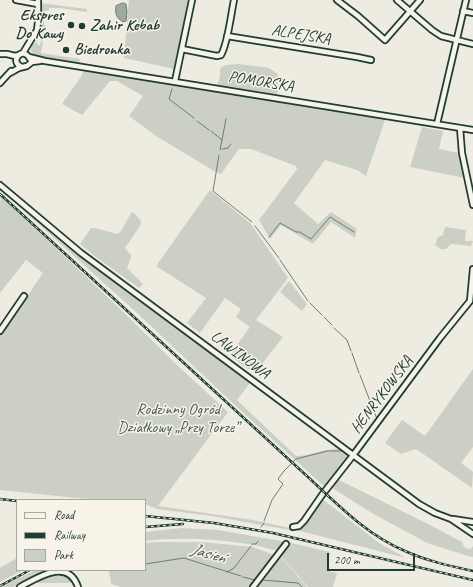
<!DOCTYPE html>
<html>
<head>
<meta charset="utf-8">
<style>
	body { margin:0 }
	#map { position:relative; width:473px; height:587px; overflow:hidden; background:#eeece1; font-family:Caveat,sans-serif }
	canvas { display:block }
	.legend { position:absolute; left:16px; top:499px; width:130px; height:72px; box-sizing:border-box; background:#f7f3e8; border:1px solid #a1aaa0; margin:0; padding:5px 7px; list-style:none; font-size:12px; color:#1f3d34 }
	.legend li { display:flex; align-items:center; gap:8px; height:20px }
	.legend b { width:20px; border:1px solid #a1aaa0 }
	.scale { position:absolute; left:327px; top:553px; width:88px; height:18px; box-sizing:border-box; border:2px solid #1f3d34; border-top:0; padding-left:5px; font-size:12px; line-height:14px; white-space:nowrap; color:#1f3d34; -webkit-text-stroke:3px #f7f3e8; paint-order:stroke }
</style>
</head>
<body>
<div id="map">
<canvas width="473" height="587"></canvas>
<ul class="legend">
<li><b style="height:5px;background:#f7f3e8"></b>Road</li>
<li><b style="height:5px;background:#1f3d34"></b>Railway</li>
<li><b style="height:11px;background:#cccfc4"></b>Park</li>
</ul>
<div class="scale">200 m</div>
</div>
<script>
const context = document.querySelector('canvas').getContext('2d');
context.lineJoin = 'round';
function fillPath(path, color) { context.fillStyle = color; context.fill(path, 'evenodd'); }
function strokePath(path, color, width, dash) { context.strokeStyle = color; context.lineWidth = width; context.lineCap = dash ? 'butt' : 'round'; context.setLineDash(dash || []); context.stroke(path); }
function label(font, color, halo, rows, align = 'center') {
  context.font = font + ' Caveat,sans-serif'; context.lineWidth = 3; context.setLineDash([]); context.textBaseline = 'middle'; context.strokeStyle = halo; context.fillStyle = color; for (const [text, x, y, turn = 0] of rows) {
    context.save(); context.translate(x, y); context.rotate((+turn || 0) * Math.PI / 180); context.textAlign = isNaN(turn) ? turn : align; if (halo) context.strokeText(text, 0, 0); context.fillText(text, 0, 0); context.restore();
  }
}
fillPath(new Path2D(`
	M129,0h59l-14,69 -50,-11z
	M40,3l47,6v3l-27,-4h-11v2l-4,1 -1,14 2,1 -3,10h-4l-2,-3z
	M38,40l-1,5h3l1,-5 2,1 -2,12 39,6 -1,4 -44,-7 -4,-5 1,-7 4,-1z
	M239,64l30,4 9,6 -1,6 2,7 -2,7 -60,-9 3,-8v-8l2,-2 4,-2z
	M84,69l194,30 12,4 5,-1 87,15 3,3 -19,56 -9,-6 -32,-10 -31,43 24,21 13,-12 26,17 -2,9 -24,-16 -18,22 -32,-19 -11,14 -11,-19 38,-51 -1,-3 -45,-17h-12l-18,25 -7,-3 -58,-35 -27,-20 14,-20 -26,-15h-7l-28,34 -20,-11 20,-29 1,-3 -1,-2z
	M422,127l21,4 -4,18 20,4 6,25 -55,-11z
	M0,186l35,30 215,164v3l-13,17 59,56c14,0 27,-7 42,-7l1,-3 11,9v1l-13,23 95,47 30,16 2,5 6,3 3,-4v11l-5,-1 -41,-13 -55,-30 -43,-27 -2,3 -89,-81 -101,-95 -137,-124z
	M210,190l41,34 37,54 -32,42 27,17 -28,36 -12,-7 -13,-11 20,-28 -14,-10 5,-8 -16,-11 -25,35 -13,-10 19,-25 -50,-32z
	M0,195l117,111 59,58 52,48 -70,94 95,14 32,7 4,1v2l-77,-14 -55,-7 -12,-5v-4h-38l-31,-2 -76,-8v-154l43,-63 -17,-13 -26,33v-91l1,-3 -1,-1z
	M133,212l8,9 -1,5 -15,22 6,7 -1,5 -3,8 16,16 -4,4 -43,-31 -16,-13 11,-16h4l22,6 4,-3 10,-18z
	M445,227l21,3 -1,11h8l-2,5 -20,-2 -5,5h-6l-5,-4 3,-8 5,-2z
	M289,281l18,23 -5,7 -22,-19z
	M473,369v78l-12,16 12,9 -1,16 -56,-39 -15,5 -16,-11 17,-23 23,16z
	M321,498l58,45 27,15 -110,-28 6,-5z
	M182,528l36,2 69,12 43,10 -3,19 10,2 -4,14h-25l-30,-34v-2c-10,-2 -20,-6 -30,-7 -34,-5 -69,-7 -103,-3v-9z
	M157,542h45l51,5 21,8 -26,32h-128l-9,-3 -2,-14h36v-27z
	M278,556h2l27,31h-51z
	M17,558v12h6l-23,12v-14z
	M36,570h9l-32,17h-12z
	M54,574c8,0 14,2 19,9h-39l14,-7z`), '#cccfc4');
const water = new Path2D(`
	M123,3l3,1 1,8 -1,9 -3,1c-7,-5 -8,-7 -7,-16z`);
fillPath(water, '#9fa99f');
strokePath(water, '#6c7e74', 1);
strokePath(new Path2D(`
	M172,89l-3,10 25,19
	M197,121l12,9
	M211,131l11,9 -2,10
	M222,140l4,-21
	M222,149l6,-1 3,-4
	M219,155l-6,36 39,31
	M255,226l24,32
	M269,237l11,-14 16,9h4l11,7 19,-22 24,15
	M280,260l28,41
	M310,303l12,12
	M465,304l3,-8 2,-29
	M324,317l8,8
	M334,328l13,12 4,11
	M352,353l7,20
	M360,375l17,44
	M355,448l11,-13
	M264,521l8,-21 11,-16 -5,-5 6,-8 12,-12 31,-8h16
	M261,527l3,-4
	M252,544h4l2,-3
	M145,564l39,-6 57,18
	M227,572l7,-4 17,-22
	M243,577l12,3
	M262,580l36,3 4,4`), '#6c7e74', 1);
const minor = new Path2D(`
	M16,0l22,4
	M337,0l21,16 27,24 35,-40
	M397,0l35,30 9,6 32,8
	M463,11l10,2
	M227,36l130,21 14,3
	M182,49l35,7 4,-1c7,-12 10,-41 13,-55
	M0,54h7l8,2 4,-1
	M20,54l3,-1 6,-10 8,-13 1,-8v-22
	M29,57l16,4 428,69
	M22,67c-14,-5 1,-22 8,-8
	M10,73l9,-5 8,-2 5,-4 8,-1
	M175,81l17,-81
	M0,83l11,-12
	M437,124l29,-124
	M460,128l2,25 11,52
	M0,185l81,68 272,202 66,49 16,9 16,6 22,15
	M0,331l24,-35
	M453,519l20,3
	M293,527l6,-1 5,-5 18,-26 29,-37 89,-120 30,-37 3,-32
	M20,587c17,-9 48,-30 58,0
	M253,587l33,-43`);
strokePath(minor, '#1f3d34', 8);
strokePath(minor, '#f7f3e8', 4.5);
const rail = new Path2D(`
	M0,194l308,283c30,28 59,58 97,74 22,10 45,15 68,20
	M0,499l17,2
	M145,516l69,7 59,10 200,47
	M145,527l38,-3
	M0,586l30,-16`);
strokePath(rail, '#1f3d34', 2.5);
strokePath(rail, '#f7f3e8', 1, [3]);
for (const [x, y, r, color] of [
	[71,25,4,"#1f3d34"],
	[82,26,4,"#1f3d34"],
	[66,50,4,"#1f3d34"]
]) { const dot = new Path2D(); dot.arc(x, y, r, 0, 2 * Math.PI); context.fillStyle = color; context.fill(dot); strokePath(dot, '#f7f3e8', 1.5); }
label('bold 16px', '#1f3d34', '#f7f3e8', [
	["Ekspres",63,16,"right"],
	["Do Kawy",63,34,"right"],
	["Zahir Kebab",90,26],
	["Biedronka",74,50]
], 'left');
label('16px', '#1f3d34', '#f7f3e8', [
	["ALPEJSKA",301,35,9],
	["POMORSKA",261,82,9],
	["LAWINOWA",240,355,37],
	["HENRYKOWSKA",382,395,-53]
]);
label('16px', '#425a51', '#f7f3e8', [
	["Rodzinny Ogród",178,410],
	["Działkowy „Przy Torze”",178,428]
]);
label('italic 17px', '#3f584f', '#f7f3e8', [
	["Jasień",208,554,16]
]);
</script>
</body>
</html>
